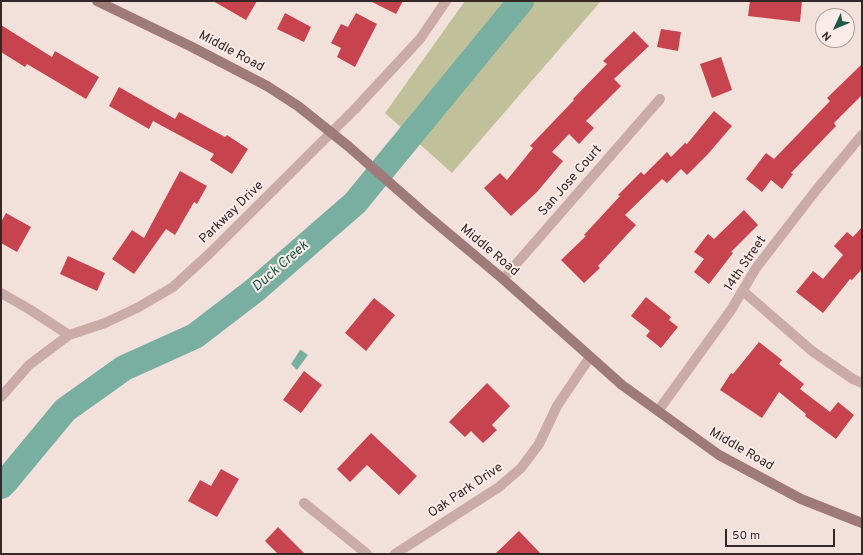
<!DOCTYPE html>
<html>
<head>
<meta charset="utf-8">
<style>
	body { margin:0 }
	#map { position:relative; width:863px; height:555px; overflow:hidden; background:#f2e0db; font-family:Overpass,sans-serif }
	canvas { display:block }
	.frame { position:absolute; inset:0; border:2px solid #362727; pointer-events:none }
	.north { position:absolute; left:815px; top:8px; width:40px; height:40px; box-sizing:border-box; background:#f9ebe7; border:1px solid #ab9d9a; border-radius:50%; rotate:226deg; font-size:11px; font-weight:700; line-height:16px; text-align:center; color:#362727 }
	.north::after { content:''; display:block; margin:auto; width:14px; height:18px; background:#1d5849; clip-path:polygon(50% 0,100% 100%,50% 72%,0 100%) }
	.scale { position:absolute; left:725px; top:529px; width:110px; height:18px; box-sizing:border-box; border:2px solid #362727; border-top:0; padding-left:5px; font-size:12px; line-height:14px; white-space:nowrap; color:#362727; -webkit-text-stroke:3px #f9ebe7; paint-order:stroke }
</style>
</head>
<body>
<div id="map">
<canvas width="863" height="555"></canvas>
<div class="frame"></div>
<div class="north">N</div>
<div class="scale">50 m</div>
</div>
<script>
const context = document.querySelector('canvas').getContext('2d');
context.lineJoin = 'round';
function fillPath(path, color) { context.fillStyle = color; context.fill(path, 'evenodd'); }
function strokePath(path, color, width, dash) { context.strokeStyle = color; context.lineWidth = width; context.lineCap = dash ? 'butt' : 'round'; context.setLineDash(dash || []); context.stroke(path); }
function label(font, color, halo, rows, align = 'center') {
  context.font = font + ' Overpass,sans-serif'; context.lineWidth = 4; context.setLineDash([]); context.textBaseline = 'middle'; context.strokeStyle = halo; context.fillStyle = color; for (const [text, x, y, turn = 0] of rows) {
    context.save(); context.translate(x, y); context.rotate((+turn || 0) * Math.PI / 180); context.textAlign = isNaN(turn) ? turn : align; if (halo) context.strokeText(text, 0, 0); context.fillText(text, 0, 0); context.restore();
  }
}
fillPath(new Path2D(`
	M465,1h136l-149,172 -67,-60z`), '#c0c19b');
fillPath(new Path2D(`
	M300,350h1l7,5 -11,15 -6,-6z`), '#79afa0');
strokePath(new Path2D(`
	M1,486l5,-5 59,-71 59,-42 71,-32 60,-46 100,-87 166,-202`), '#79afa0', 26);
fillPath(new Path2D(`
	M213,1h44l-11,19z
	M370,1h33l-7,13z
	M750,1h52l-2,21 -52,-6z
	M285,13l26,14 -7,15 -27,-13z
	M356,13l21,11 -22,43 -18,-10 4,-9 -10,-5 10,-19 7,3z
	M1,25l51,32 3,-6 44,26 -13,22 -59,-35 -2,3 -24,-15z
	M661,29l20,3 -3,19 -21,-4z
	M634,31l15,15 -35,33 7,7 -35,35 8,7 -15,16 -10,-10 -17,18 11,9 -26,31 -26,24 -27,-28 16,-15 7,7 26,-32 -3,-2 44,-46 -1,-1 34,-35 -4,-3z
	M721,57l11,33 -20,8 -12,-34z
	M862,64v31l-28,28 2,3 -45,47 2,1 -11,15 -11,-9 -9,12 -16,-13 20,-26 8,6 56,-58 -3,-3z
	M119,87l56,32 4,-7 46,25 2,-2 21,14 -16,25 -22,-14 4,-6 -61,-33 -4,8 -40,-23z
	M714,111l18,15 -24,28 -21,21 -6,-6 -14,14 -5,-4 -37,36 11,10 -38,41 2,2 -16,15 -23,-23 25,-24 -2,-1 36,-39 -2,-1 23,-23 3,3 23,-23 4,5 14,-14 2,1z
	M180,171l27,15 -10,18 -3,-2 -19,33 -9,-6 -32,45 -22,-15 20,-29 12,8z
	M744,210l14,15 -27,27 2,1 -24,31 -15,-12 10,-13 -10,-7 14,-18 6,5z
	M6,213l25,14 -14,25 -16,-9v-21z
	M862,227v42l-10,11 -2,-1 -27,34 -27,-21 17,-21 10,8 20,-24 -9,-9 13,-14 6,5z
	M68,256l37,17 -8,18 -37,-17z
	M646,297l25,20 -2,3 9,7 -17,21 -15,-12 4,-5 -19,-15z
	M374,298l21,17 -29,36 -21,-18z
	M759,342l23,18 -3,4 25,20 -4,5 30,23 8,-10 16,13 -18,24 -31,-23 1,-2 -27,-22 -17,26 -42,-28 11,-17 2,1z
	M304,371l18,14 -21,28 -18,-13z
	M487,383l23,23 -18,19 5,5 -14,13 -12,-12 -6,6 -16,-15z
	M371,433l46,43 -18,19 -32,-30 -17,17 -13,-13z
	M221,469l18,10 -22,38 -29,-16 12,-21 11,6z
	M278,527l27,27h-27l-13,-13z
	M519,531l22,23h-46z`), '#c7444e');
strokePath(new Path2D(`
	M503,279l157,-180
	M743,291l69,60 41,28 9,4
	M1,293l28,16 40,26
	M1,397l28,-32 40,-30 36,-12 32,-15 36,-21 36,-33 146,-145 65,-70 26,-38
	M304,503l63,51
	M395,554l104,-67 22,-19 18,-24 18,-38 33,-49`), '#caaba7', 10);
strokePath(new Path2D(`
	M658,411l73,-101 25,-42 61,-79 45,-54`), '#caaba7', 10);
strokePath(new Path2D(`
	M97,1l93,45 77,40 31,20 50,40 75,66 80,67 119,106 97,70 82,44 61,24`), '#9e7a78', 10);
label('13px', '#362727', '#f9ebe7', [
	["Middle Road",231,52,28],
	["San Jose Court",571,181,-49],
	["Parkway Drive",232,213,-44],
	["Middle Road",489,251,40],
	["14th Street",746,264,-56],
	["Middle Road",741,450,30],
	["Oak Park Drive",466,491,-34]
]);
label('italic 14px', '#1d5849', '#f9ebe7', [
	["Duck Creek",281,267,-41]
]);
</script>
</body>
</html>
